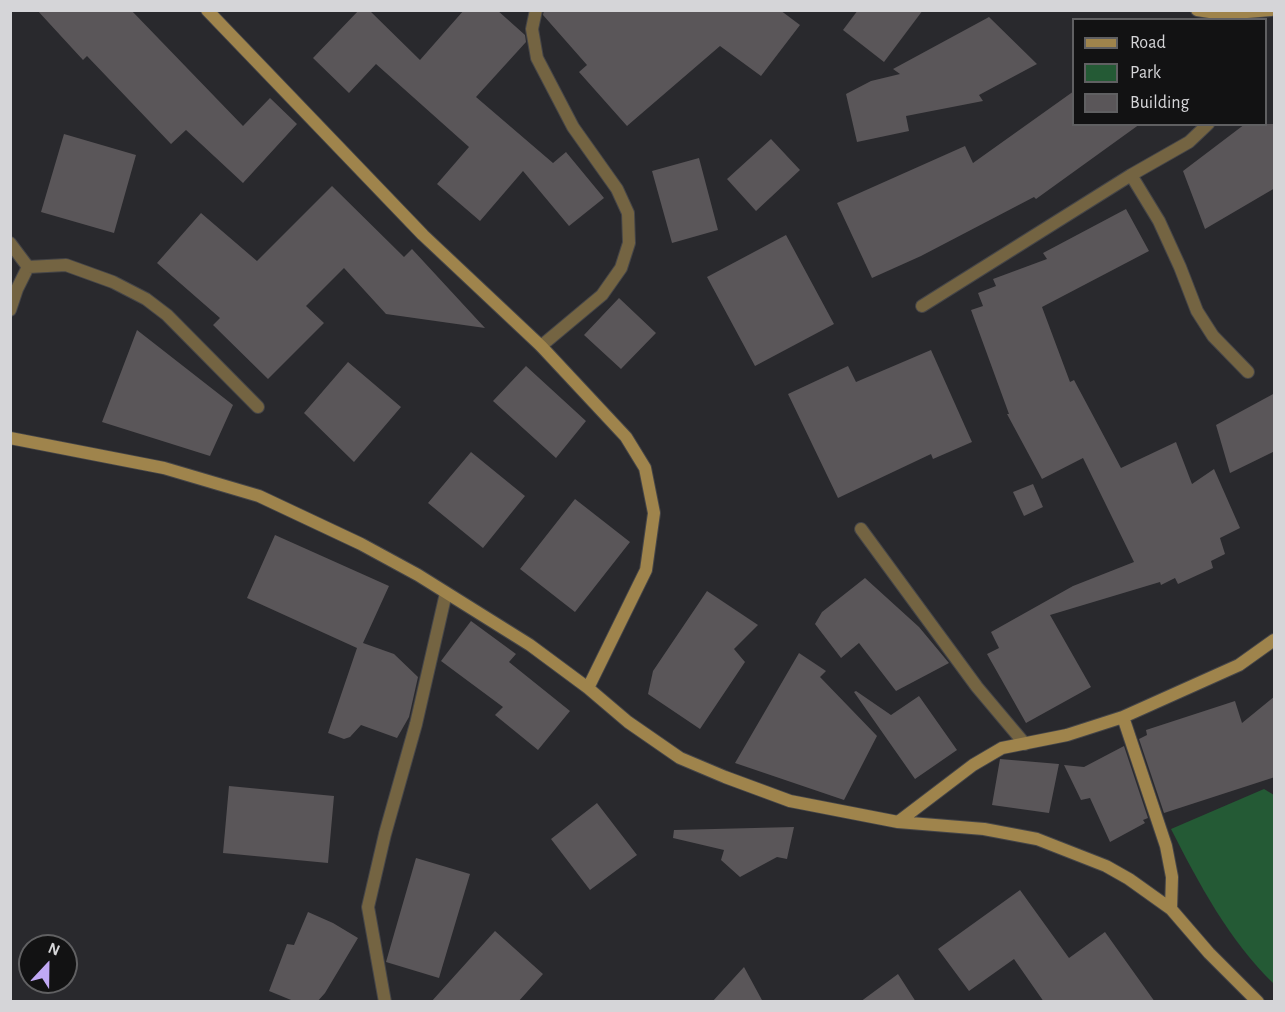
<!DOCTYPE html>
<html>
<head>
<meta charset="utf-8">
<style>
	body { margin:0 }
	#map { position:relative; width:1285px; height:1012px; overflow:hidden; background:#29292d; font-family:"Alegreya Sans",sans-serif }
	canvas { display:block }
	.frame { position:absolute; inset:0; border:12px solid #d5d5d8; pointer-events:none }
	.legend { position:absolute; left:1072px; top:18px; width:195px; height:108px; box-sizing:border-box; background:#121213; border:2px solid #606062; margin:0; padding:8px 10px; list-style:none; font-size:18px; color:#d5d5d8 }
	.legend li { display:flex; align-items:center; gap:12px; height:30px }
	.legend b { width:30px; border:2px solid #606062 }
	.north { position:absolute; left:18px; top:934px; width:60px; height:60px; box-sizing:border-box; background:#121213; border:2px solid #606062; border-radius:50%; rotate:22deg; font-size:16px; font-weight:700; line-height:24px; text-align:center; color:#d5d5d8 }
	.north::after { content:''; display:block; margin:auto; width:21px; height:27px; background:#c0a8f4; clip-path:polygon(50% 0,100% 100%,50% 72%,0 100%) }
</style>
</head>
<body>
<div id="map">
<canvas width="1285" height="1012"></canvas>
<div class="frame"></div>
<ul class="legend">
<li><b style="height:8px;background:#9f844c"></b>Road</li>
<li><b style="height:16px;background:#245a35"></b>Park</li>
<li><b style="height:16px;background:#5a5659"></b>Building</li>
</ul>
<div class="north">N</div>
</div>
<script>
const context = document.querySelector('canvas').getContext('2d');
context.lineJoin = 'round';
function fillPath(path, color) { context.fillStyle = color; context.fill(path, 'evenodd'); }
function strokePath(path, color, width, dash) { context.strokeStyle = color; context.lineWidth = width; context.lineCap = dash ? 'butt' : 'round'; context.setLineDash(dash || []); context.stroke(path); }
fillPath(new Path2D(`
	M1264,789l10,6v189c-44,-42 -75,-100 -103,-155z`), '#245a35');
fillPath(new Path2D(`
	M37,10h94l112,116 27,-28 27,26 -54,59 -57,-53 -15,14 -84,-88 -4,4z
	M359,10h10l51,50 44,-50h33l28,25 1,7 -50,55 77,66 13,-11 38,46 -35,28 -46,-55 -43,50 -43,-37 32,-37 -93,-83 -27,29 -36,-35z
	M544,10h236l20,15 -39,51 -41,-30 -93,80 -48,-54 8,-7 -44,-50z
	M858,10h65l-39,52 -41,-32z
	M989,17l48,47 -58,31 4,6 -77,15 3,15 -52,11 -11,-48 25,-13 29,-7 -7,-5z
	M1074,91v33h66l-104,75 -2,-2 -113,59 -49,22 -35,-75 128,-57 8,17z
	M1245,124h30v64l-70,41 -22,-58z
	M64,134l72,21 -22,78 -73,-21z
	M771,139l29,31 -44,41 -29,-32z
	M699,158l19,72 -46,13 -20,-72z
	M332,186l72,71 8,-8 73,79 -99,-14 -42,-46 -38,38 18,17 -56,56 -55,-54 7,-7 -63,-55 44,-50 56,48z
	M1126,209l23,42 -107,56 28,75 4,-2 47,88 55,-26 16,42 22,-15 26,59 -20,10 5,16 -14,7 2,7 -35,16 -3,-6 -14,7 -1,-3 -110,33 41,72 -65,36 -39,-69 12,-6 -8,-16 82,-46 61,-24 -51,-104 -41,21 -35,-65h2l-38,-104 12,-4 -5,-13 18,-7 -3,-7 54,-20 -4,-6z
	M786,235l48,89 -79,42 -48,-89z
	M619,298l37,35 -35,36 -37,-34z
	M137,330l96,75 -23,51 -108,-34z
	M931,350l41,92 -39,17 -2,-5 -93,44 -50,-104 60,-28 8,16z
	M348,362l53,45 -47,55 -50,-49z
	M526,366l60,55 -30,37 -63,-57z
	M1275,393v58l-45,22 -14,-48z
	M471,452l54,44 -42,52 -55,-45z
	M1033,484l10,23 -19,9 -11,-24z
	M575,499l55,43 -55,70 -55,-43z
	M275,535l114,51 -26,57 31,11 24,23 -9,40 -12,21 -36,-13 -11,12 -6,2 -16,-6 29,-85 -110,-50z
	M865,578l54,49 30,36 -53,28 -37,-48 -18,15 -26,-34 7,-12z
	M707,591l51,34 -24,24 11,13 -45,67 -52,-35 5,-23z
	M471,621l45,33 -7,8 61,49 -32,39 -43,-35 8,-8 -62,-46z
	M799,653l27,18 -6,6 57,59 -33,64 -109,-37z
	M856,691l35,24 28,-19 38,54 -42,29 -61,-87z
	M1275,696v81l-111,36 -25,-74 8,-4 -1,-5 89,-29 7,22z
	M1124,746l24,72 -5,2 2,3 -35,19 -20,-44 -9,2 -17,-35 20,2z
	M1000,759l59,5 -10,49 -57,-8z
	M229,786l105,10 -6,67 -105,-10z
	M597,803l40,52 -47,35 -39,-51z
	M794,827l-7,32 -10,-2 -37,20 -19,-17 3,-10 -51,-12 1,-8z
	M416,858l54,16 -31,104 -53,-16z
	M1020,890l49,68 36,-26 50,70h-111l-30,-43 -45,32 -31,-42z
	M308,912l25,11 25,15 -33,55 -8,9h-21l-27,-11 18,-47 7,1z
	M495,931l48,43 -25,28h-87z
	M744,967l19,35h-51z
	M898,974l18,28h-56z`), '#5a5659');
const street = new Path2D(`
	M536,10l-4,19 5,29 36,69 44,62 11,24 1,30 -8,25 -19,27 -61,51
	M1131,175l28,46 21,46 17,44 16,25 35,36
	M10,243l18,24
	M922,306l209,-131 58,-33 19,-18
	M10,310l7,-21 11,-22 38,-2 47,17 33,17 21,16 91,92
	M861,529l116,158 48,57
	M385,1002l-17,-95 17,-73 31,-110 30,-131`);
const secondary = new Path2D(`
	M207,10l216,225 118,111 85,91 19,31 9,45 -8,57 -58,118
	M1197,10l26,4 48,-4
	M10,438l154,30 95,28 102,48 57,31 112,70 58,43 40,34 52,36 45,19 65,24 108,21 86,7 53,10 69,27 23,13 42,30 38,44 49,49
	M1123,717l43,129 6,31 -1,32
	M898,822l75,-57 29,-17 65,-13 56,-18 116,-52 35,-25`);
strokePath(street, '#454548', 14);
strokePath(secondary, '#454548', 14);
strokePath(street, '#746442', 12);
strokePath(secondary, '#9f844c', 12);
</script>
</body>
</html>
